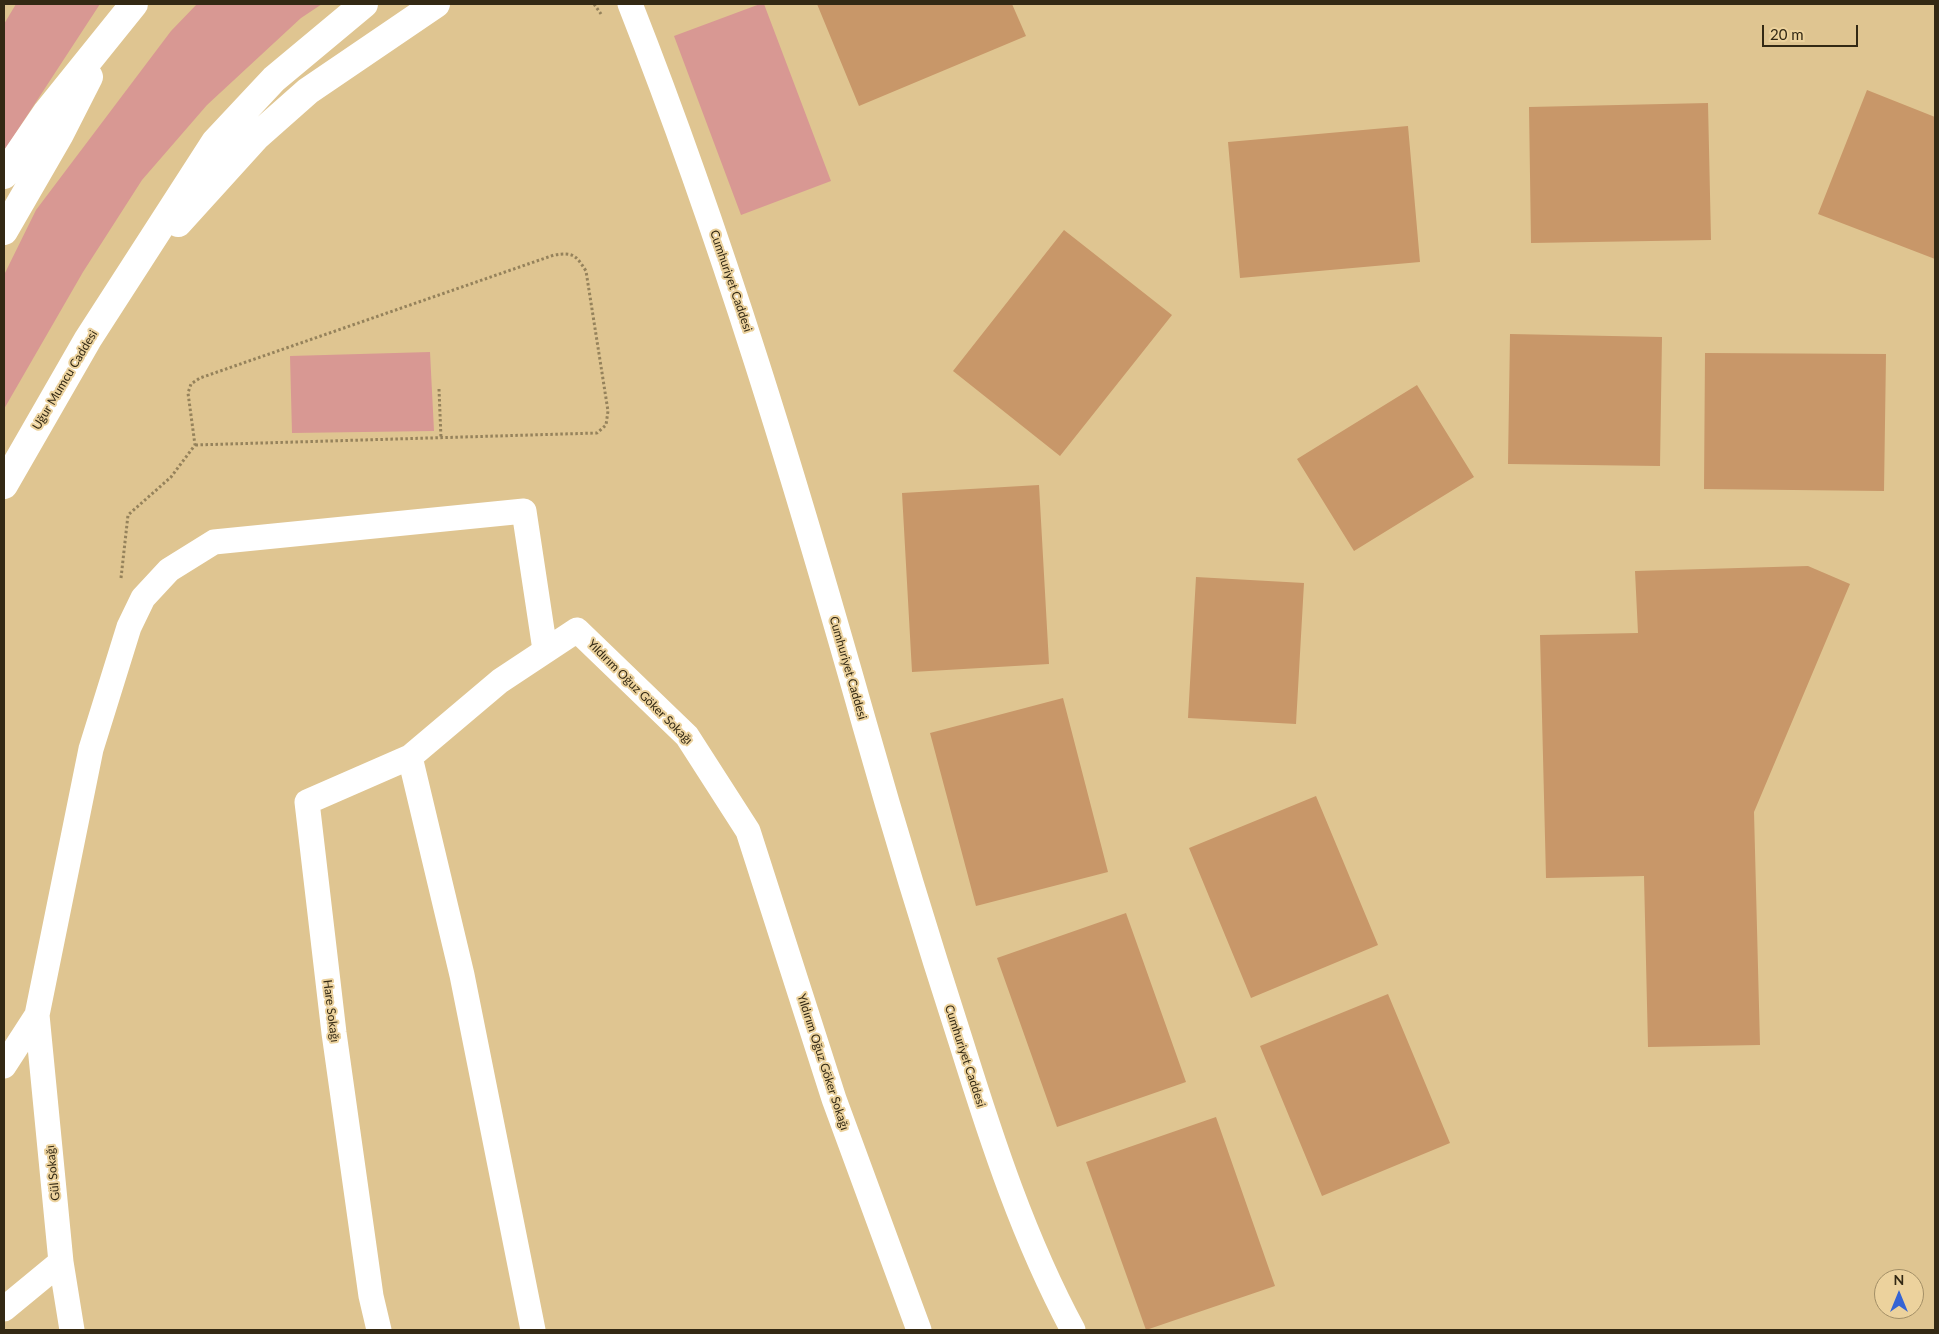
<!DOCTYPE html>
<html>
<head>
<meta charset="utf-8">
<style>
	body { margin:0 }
	#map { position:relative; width:1939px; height:1334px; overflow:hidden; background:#dfc591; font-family:Lato,sans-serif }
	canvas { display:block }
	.frame { position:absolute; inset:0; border:5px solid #332914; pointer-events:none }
	.north { position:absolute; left:1874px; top:1269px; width:50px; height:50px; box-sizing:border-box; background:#ecd29d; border:1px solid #a28e66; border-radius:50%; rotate:0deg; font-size:14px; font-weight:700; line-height:20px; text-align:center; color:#332914 }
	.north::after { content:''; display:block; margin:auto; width:18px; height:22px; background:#3564d4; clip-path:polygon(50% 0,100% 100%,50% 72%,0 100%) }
	.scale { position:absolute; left:1762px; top:25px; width:96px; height:22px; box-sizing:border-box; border:2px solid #332914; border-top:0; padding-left:6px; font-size:15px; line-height:18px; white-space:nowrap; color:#332914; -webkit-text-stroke:4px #ecd29d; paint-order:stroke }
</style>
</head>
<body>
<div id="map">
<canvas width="1939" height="1334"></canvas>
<div class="frame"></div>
<div class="north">N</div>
<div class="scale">20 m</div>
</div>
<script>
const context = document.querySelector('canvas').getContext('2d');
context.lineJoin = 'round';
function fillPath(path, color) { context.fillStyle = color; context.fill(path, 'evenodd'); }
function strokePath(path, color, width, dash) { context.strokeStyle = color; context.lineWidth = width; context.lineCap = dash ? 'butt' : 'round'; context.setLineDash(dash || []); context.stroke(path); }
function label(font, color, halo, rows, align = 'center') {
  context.font = font + ' Lato,sans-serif'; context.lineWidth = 4; context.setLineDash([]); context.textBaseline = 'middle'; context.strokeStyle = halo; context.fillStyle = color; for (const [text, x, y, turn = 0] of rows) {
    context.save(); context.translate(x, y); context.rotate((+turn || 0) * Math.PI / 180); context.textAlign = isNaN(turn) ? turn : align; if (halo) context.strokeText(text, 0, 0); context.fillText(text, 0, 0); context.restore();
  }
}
fillPath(new Path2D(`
	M16,4h84l-96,147v-127z
	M197,4h125l-21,14 -94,87 -65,75 -59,92 -79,137v-134l32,-65 135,-179z
	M760,4h4l67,177 -90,34 -67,-179z
	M430,352l4,79 -142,2 -2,-77z`), '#d89893');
fillPath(new Path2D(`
	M817,4h195l14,32 -167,70z
	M1867,90l68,27v142l-117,-45z
	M1708,103l3,137 -180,3 -2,-136z
	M1408,126l12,136 -180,16 -12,-136z
	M1064,230l108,85 -112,141 -107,-85z
	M1510,334l152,3 -2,129 -152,-2z
	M1705,353l181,1 -2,137 -180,-2z
	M1417,385l57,92 -120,74 -57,-92z
	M1039,485l10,179 -137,8 -10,-179z
	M1808,566l42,18 -96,228 6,233 -112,2 -4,-171 -98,2 -6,-243 98,-2 -3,-62z
	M1196,577l108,6 -8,141 -108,-6z
	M1063,698l45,174 -132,34 -46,-173z
	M1316,796l62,149 -127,53 -62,-150z
	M1126,913l60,169 -129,45 -60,-169z
	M1388,994l62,149 -128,53 -62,-150z
	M1216,1117l59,169 -129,44 -60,-168z`), '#c89769');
strokePath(new Path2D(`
	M594,4l7,10
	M439,389l2,49
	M121,578l7,-63 43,-38 24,-32 -7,-52 3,-9 9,-6 354,-123c19,-3 22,0 32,16l22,140 -2,14 -9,8 -402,12`), '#95825b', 3, [2.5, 2.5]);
strokePath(new Path2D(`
	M630,4c93,236 166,478 235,722 30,106 62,211 96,316 31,99 63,197 112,288
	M410,757l52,218 71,355
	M4,1066l33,-51
	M4,1309l57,-47
	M72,1330l-11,-68 -24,-247 54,-266 38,-122 14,-29 26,-28 45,-28 310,-31 21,139
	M379,1330l-8,-34 -37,-263 -27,-231 103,-45 90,-76 77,-51 110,106 61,95 86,268 85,231`), '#fff', 25);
strokePath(new Path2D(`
	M178,223l78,-86 52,-46 128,-87
	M4,485l84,-146 127,-197 59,-63 90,-75`), '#fff', 28);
strokePath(new Path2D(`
	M4,175l43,-63 87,-108
	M4,231l56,-97 29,-57`), '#fff', 28);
label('12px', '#332914', '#ecd29d', [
	["Cumhuriyet Caddesi",731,281,71],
	["Uğur Mumcu Caddesi",65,380,-59],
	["Cumhuriyet Caddesi",848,668,74],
	["Yıldırım Oğuz Göker Sokağı",640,692,45],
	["Hare Sokağı",331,1011,83],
	["Cumhuriyet Caddesi",965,1056,72],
	["Yıldırım Oğuz Göker Sokağı",823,1062,72],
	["Gül Sokağı",53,1173,-96]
]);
</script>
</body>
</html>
